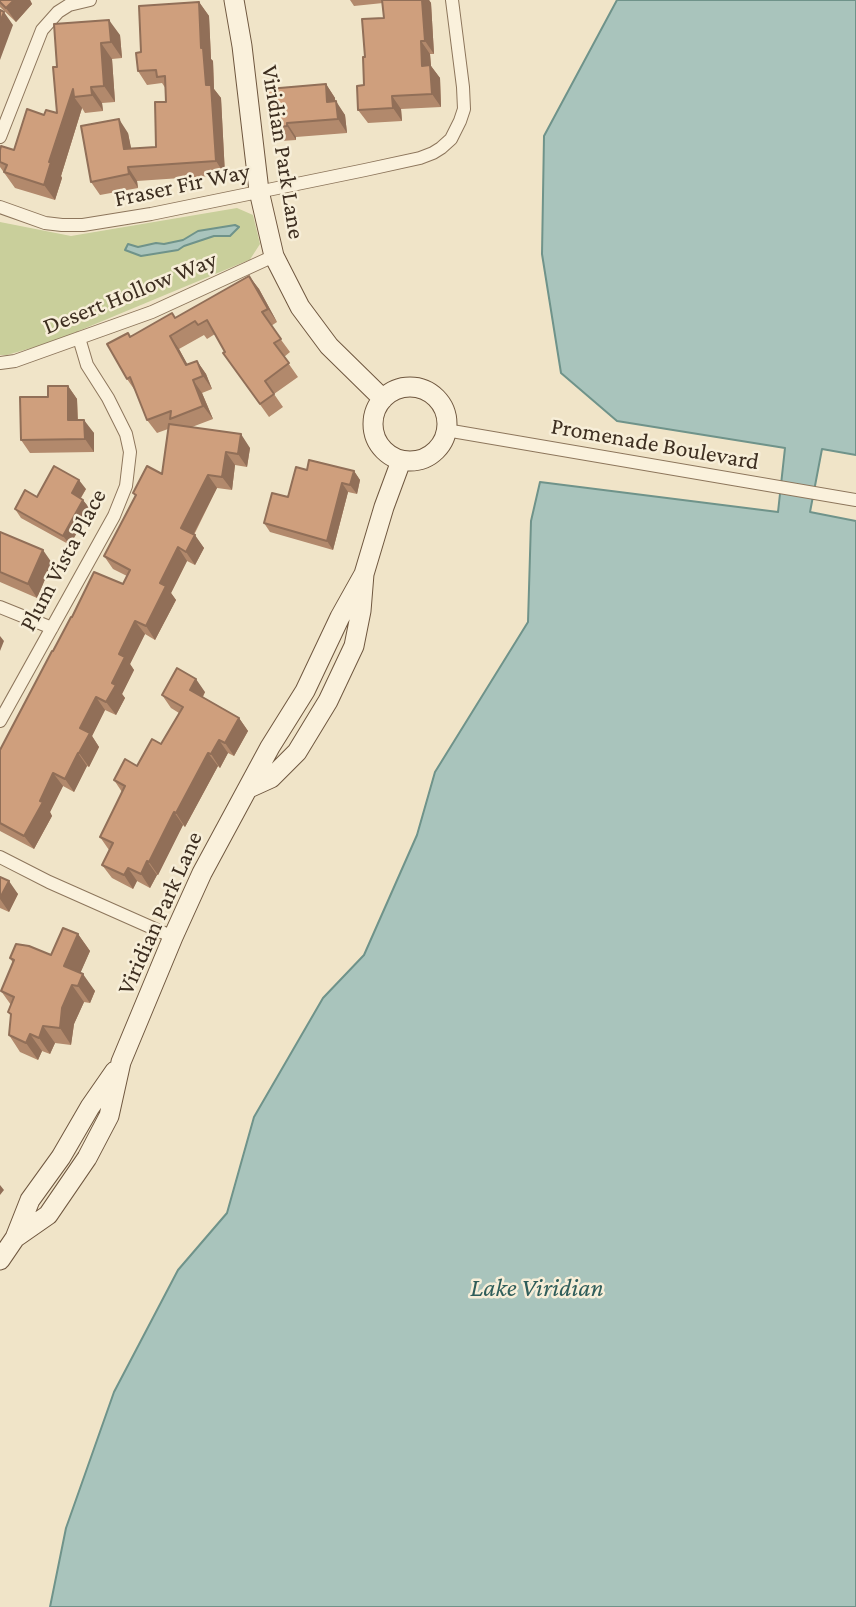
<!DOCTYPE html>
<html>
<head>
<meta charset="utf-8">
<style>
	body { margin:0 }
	canvas { display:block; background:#f0e4c8 }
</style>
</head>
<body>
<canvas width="856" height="1607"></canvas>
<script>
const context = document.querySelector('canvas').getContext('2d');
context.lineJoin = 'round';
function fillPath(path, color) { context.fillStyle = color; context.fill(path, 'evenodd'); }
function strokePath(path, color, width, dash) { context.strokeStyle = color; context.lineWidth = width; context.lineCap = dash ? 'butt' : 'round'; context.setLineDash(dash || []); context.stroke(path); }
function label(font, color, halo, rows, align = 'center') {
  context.font = font + ' "Crimson Pro",serif'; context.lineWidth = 5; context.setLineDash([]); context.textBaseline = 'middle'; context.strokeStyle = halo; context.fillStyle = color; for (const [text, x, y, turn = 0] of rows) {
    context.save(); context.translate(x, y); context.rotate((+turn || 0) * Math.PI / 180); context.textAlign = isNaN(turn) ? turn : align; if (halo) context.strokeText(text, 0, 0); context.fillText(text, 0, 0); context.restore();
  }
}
fillPath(new Path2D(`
	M237,208l16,7 7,29 -11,17v-1l-197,82 -45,13h-7v-133l71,14z`), '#c9cf9b');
const water = new Path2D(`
	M617,0h239v455l-34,-6 -12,63 46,9v1086h-806l16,-79 48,-136 64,-122 49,-57 27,-96 69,-119 41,-43 53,-120 18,-63 93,-150 3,-101 9,-39 238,30 7,-64 -168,-27 -56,-48 -19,-119 2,-118z
	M235,225l4,2 -9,9h-16l-30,10 -6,4 -37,6 -16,-6 3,-6 10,3 18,-4 8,1 19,-4 15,-9z`);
fillPath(water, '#a9c4bc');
strokePath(water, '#6f938a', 2);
const street = new Path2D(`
	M0,137l42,-107 16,-18 11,-7 21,-5
	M0,207l45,16 17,2h21l68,-11 214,-44 55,-12 13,-5 8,-5 10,-9 9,-18 4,-12 -1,-22 -11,-87
	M0,363l15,-2 137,-49 122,-56
	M446,430l410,70
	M0,607l52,21
	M0,721l114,-205 12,-30 4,-34 -4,-18 -18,-36 -21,-33 -8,-27
	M0,857l49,25 124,55`);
const secondary = new Path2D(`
	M234,0l8,46 17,145 15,65 26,51 29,39 54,53
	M373 424a37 37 0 1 1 74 0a37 37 0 1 1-74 0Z
	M249,788l22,-10 26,-26 31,-51 26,-55 7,-35 3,-37 20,-67 17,-46
	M15,1238l33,-23 39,-57 22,-42 12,-54 52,-125 29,-64 68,-126 35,-56 35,-74 24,-43
	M0,1260l15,-22 15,-38 31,-43 29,-50 25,-36`);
strokePath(street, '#8d765c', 14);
strokePath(secondary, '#6f573f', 21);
strokePath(street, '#faf1dc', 12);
strokePath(secondary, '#faf1dc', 19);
fillPath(new Path2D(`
	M0,0h30l2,4 -16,18 -16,-15z
	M350,0h79l2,3 3,51h-4l1,12 9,12 1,29 -40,2 1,12 -34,2 -10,-13 6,-25 1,-28 19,-39 -1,-15 -29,3z
	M199,2l10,14 2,43 2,2 1,28 7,9 4,77 -88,6 1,7 -38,7 -9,-13 37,-49 3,16 25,-2 10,-45v-13l-4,-6 -15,2 -9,-14 3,-19z
	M54,24l66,11 2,23 -10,1 3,43 -13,1 1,8 -18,2 -3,-5 -21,68 1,2 -7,22 -40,-12 -15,-21v-17h14l30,-35 13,-2v-46z
	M326,84l9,14v4l10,13 2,18 -51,4v3l-15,1 -10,-13z
	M249,276l10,13 18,33 -6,4 19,26 -6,5 14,20 -24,17 9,13 -14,10 -46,-64 2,-1 -10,-18 -8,5 -3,-4 -25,14 8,15 10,-3 9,13 6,15 -10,4 11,26 -21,8 58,21 -3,19 -12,-2 -3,25 -15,-2 -23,47 10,13 -9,17 -8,-4 -16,32 5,7 -21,40 -10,-6 -15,30 4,6 -12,24 3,4 -9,17 -11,-5 -13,26 7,11 -10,20 -2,-1 -13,26 -11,-6 -13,26 2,4 -18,33 -34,-18v-81l72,-133 51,-33 4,-8 -14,-7 -9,-13 31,-60 -2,-3 29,-19 6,-45 -11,4 -10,-13 -11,-28 -9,-13 3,-43 45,-18z
	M68,386l9,13 1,21 16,13v19l-64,1 -9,-13 27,-43z
	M307,470l47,1 6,9 -3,14 -9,-2 -15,58 -63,-18 -6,-9 24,-26z
	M86,489l-5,9 9,11 -20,36 -49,-27 -6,-9 22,-12z
	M0,532l52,31 -15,35 -37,-16z
	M205,692l-2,5 36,21 9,13 -14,25 -6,-3 -8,15 -2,-2 -33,61 -2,-2 -25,50h-1l-7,13 -13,-7 -4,8 -21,-11 -10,-13 7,-15 -9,-13 22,-45 -8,-12 23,-14 24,-22 18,-31 -8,-5 -9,-13z
	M0,877l18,17 -9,18 -9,-4z
	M78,934l12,17 -10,22 15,18 -5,12 -6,-1 -10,22 -3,21 -16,-2 -5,11 -8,-3 -4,9 -18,-8 -11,-17 2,-19 -3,-4 3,-7 -10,-14 12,-28 -3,-5 41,-3z`), '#b2896c');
fillPath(new Path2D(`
	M14,0h16l2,4 -16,18 -10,-14z
	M422,0h7l2,3 3,51 -9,-13z
	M199,2l10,14 2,43 2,2 1,28 7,9 4,77 -9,-14 -15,-113z
	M4,12l9,13 -13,35v-38z
	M109,20l11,15 2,23 -11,-16z
	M421,41l9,13 1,12 9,12 1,29 -9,-13 -10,-28z
	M101,43l11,16 3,43 -11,-16z
	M326,84l9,14 1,18 -9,-14z
	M91,87l11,16 1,8 -11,-16z
	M73,89l1,8 8,11 -21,68 1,2 -7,22 -11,-15 5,-23z
	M392,96l9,13 1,12 -9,-13z
	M336,101l9,14 2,18 -9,-14z
	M119,119l9,14 6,29 -10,-13z
	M287,123l9,14v3l-9,-14z
	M128,167l9,14 1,7 -9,-14z
	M249,276l10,13 18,33 -9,-13z
	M170,336l9,13 16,29 -9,-13z
	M197,361l9,13 6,15 -9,-13z
	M193,380l9,13 11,26 -10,-13z
	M68,386l9,13 1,35 -10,-14z
	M84,420l10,13v19l-9,-13z
	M241,434l9,14 -3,19 -9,-13z
	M226,452l9,13 -3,25 -10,-13z
	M354,471l6,9 -3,14 -7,-9z
	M208,475l9,13 -27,53 -9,-13z
	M79,480l7,9 -8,13 -6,-9z
	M342,483l6,9 -15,58 -6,-9z
	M83,500l7,9 -20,36 -7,-9z
	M195,535l9,13 -9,17 -9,-13z
	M178,547l9,14 -16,32 5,7 -21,40 -9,-14 14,-43z
	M43,550l9,13 -15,35 -9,-14z
	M135,621l10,13 -15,30 4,6 -12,24 3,4 -9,17 -10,-13 13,-48z
	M0,636l4,5 -4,10z
	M196,679l9,13 -6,11 -9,-13z
	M96,697l9,13 -13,26 7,11 -10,20 -10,-14 1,-25z
	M239,718l9,13 -14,25 -9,-13z
	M219,740l9,13 -8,15 -9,-14z
	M78,753l9,13 -13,26 -9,-13z
	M208,753l10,13 -33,61 -9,-14z
	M53,773l10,13 -13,26 2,4 -18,33 -10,-13 16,-35z
	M174,812l9,13 -25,50 -9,-13z
	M147,861l10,14 -7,13 -9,-14z
	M128,868l9,13 -4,8 -9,-14z
	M9,881l9,13 -9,18 -9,-13z
	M78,934l12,17 -14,32 -12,-17z
	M83,974l12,17 -5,12 -12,-17z
	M72,985l12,17 -10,22 -3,21 -11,-17 2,-20z
	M43,1026l12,17 -5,11 -11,-16z
	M30,1034l12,17 -4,9 -12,-17z
	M0,1185l4,5 -4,5z`), '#916f58');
const building = new Path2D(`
	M0,0h14l-8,8 -6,-6z
	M382,0h40l3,41h-4l1,25 8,-1 2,29 -40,2 1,12 -35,2 -1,-24 7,-1 -1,-28h2l-3,-38 22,-1z
	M199,2l2,46h2l3,37h5l5,76 -88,6 1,7 -38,8 -10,-56 38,-7 5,30 32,-2 -1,-45h11l-1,-26 -8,1 -1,-7 -18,1 -2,-18 5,-1 -2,-46z
	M0,10l4,2 -4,10z
	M109,20l2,22 -10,1 3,43 -13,1 1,8 -18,2 -1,-8 -24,73h2l-7,23 -40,-13 3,-7 -7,-3v-12l1,-4 13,4 13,-41 17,6 2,-5 11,3 -4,-46h4l-3,-43z
	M326,84l1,18 9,-1 2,18 -51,4v3l-16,2 -3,-39z
	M249,276l19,33 -6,3 19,27 -7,4 15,20 -24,18 9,13 -14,10 -37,-51 2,-1 -18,-32 -9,5 -3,-4 -25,15 16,29 11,-4 6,15 -10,4 10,26 -33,13 1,-8 -24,9 -17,-43 -3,2 -20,-35 21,-11 2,4 42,-24 3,5z
	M48,386h20v34h16l1,19 -64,1 -1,-43h28z
	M169,424l72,10 -3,20 -12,-2 -4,25 -14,-2 -27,53 14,7 -9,17 -8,-5 -18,36 6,3 -20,40 -11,-5 -16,33 6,3 -13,26 4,2 -10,17 -10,-5 -16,31 10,5 -11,20h-1l-13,26 -12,-6 -13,28 3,1 -19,34 -24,-13v-73l52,-99h1l18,-34h1l22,-45 29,12 7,-14 -26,-14 32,-61 -3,-2 14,-27 15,8z
	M309,460l45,11 -4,14 -8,-2 -15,58 -63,-18 8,-30 16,4 8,-30 11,3z
	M54,466l25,14 -7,13 11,7 -20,36 -48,-27 10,-19 12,7z
	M0,532l43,18 -15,34 -28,-12z
	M177,668l19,11 -6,11 49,28 -14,25 -6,-3 -8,14 -3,-1 -32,60 -2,-1 -25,50 -2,-1 -6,13 -13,-6 -4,7 -22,-10 11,-22 -13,-6 25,-51 -11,-6 11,-21 12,7 15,-27 9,5 22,-37 -21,-12z
	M0,877l9,4 -9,17z
	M63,928l15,6 -14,32 19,8 -5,12 -6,-1 -10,23 -2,20 -17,-2 -4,12 -9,-4 -4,9 -17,-8 2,-21 -3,-2 6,-15 -13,-6 13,-31 -4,-2 6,-14 13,2 22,9z`);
fillPath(building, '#cf9f7d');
strokePath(building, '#916f58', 2);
label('24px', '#3d2e20', '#f7eed8', [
	["Viridian Park Lane",283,152,81],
	["Fraser Fir Way",182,185,-12],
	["Desert Hollow Way",130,293,-22],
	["Promenade Boulevard",655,444,10],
	["Plum Vista Place",63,560,-62],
	["Viridian Park Lane",160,913,-66]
]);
label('italic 26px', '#2f5d5a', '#f7eed8', [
	["Lake Viridian",537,1288]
]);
</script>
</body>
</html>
